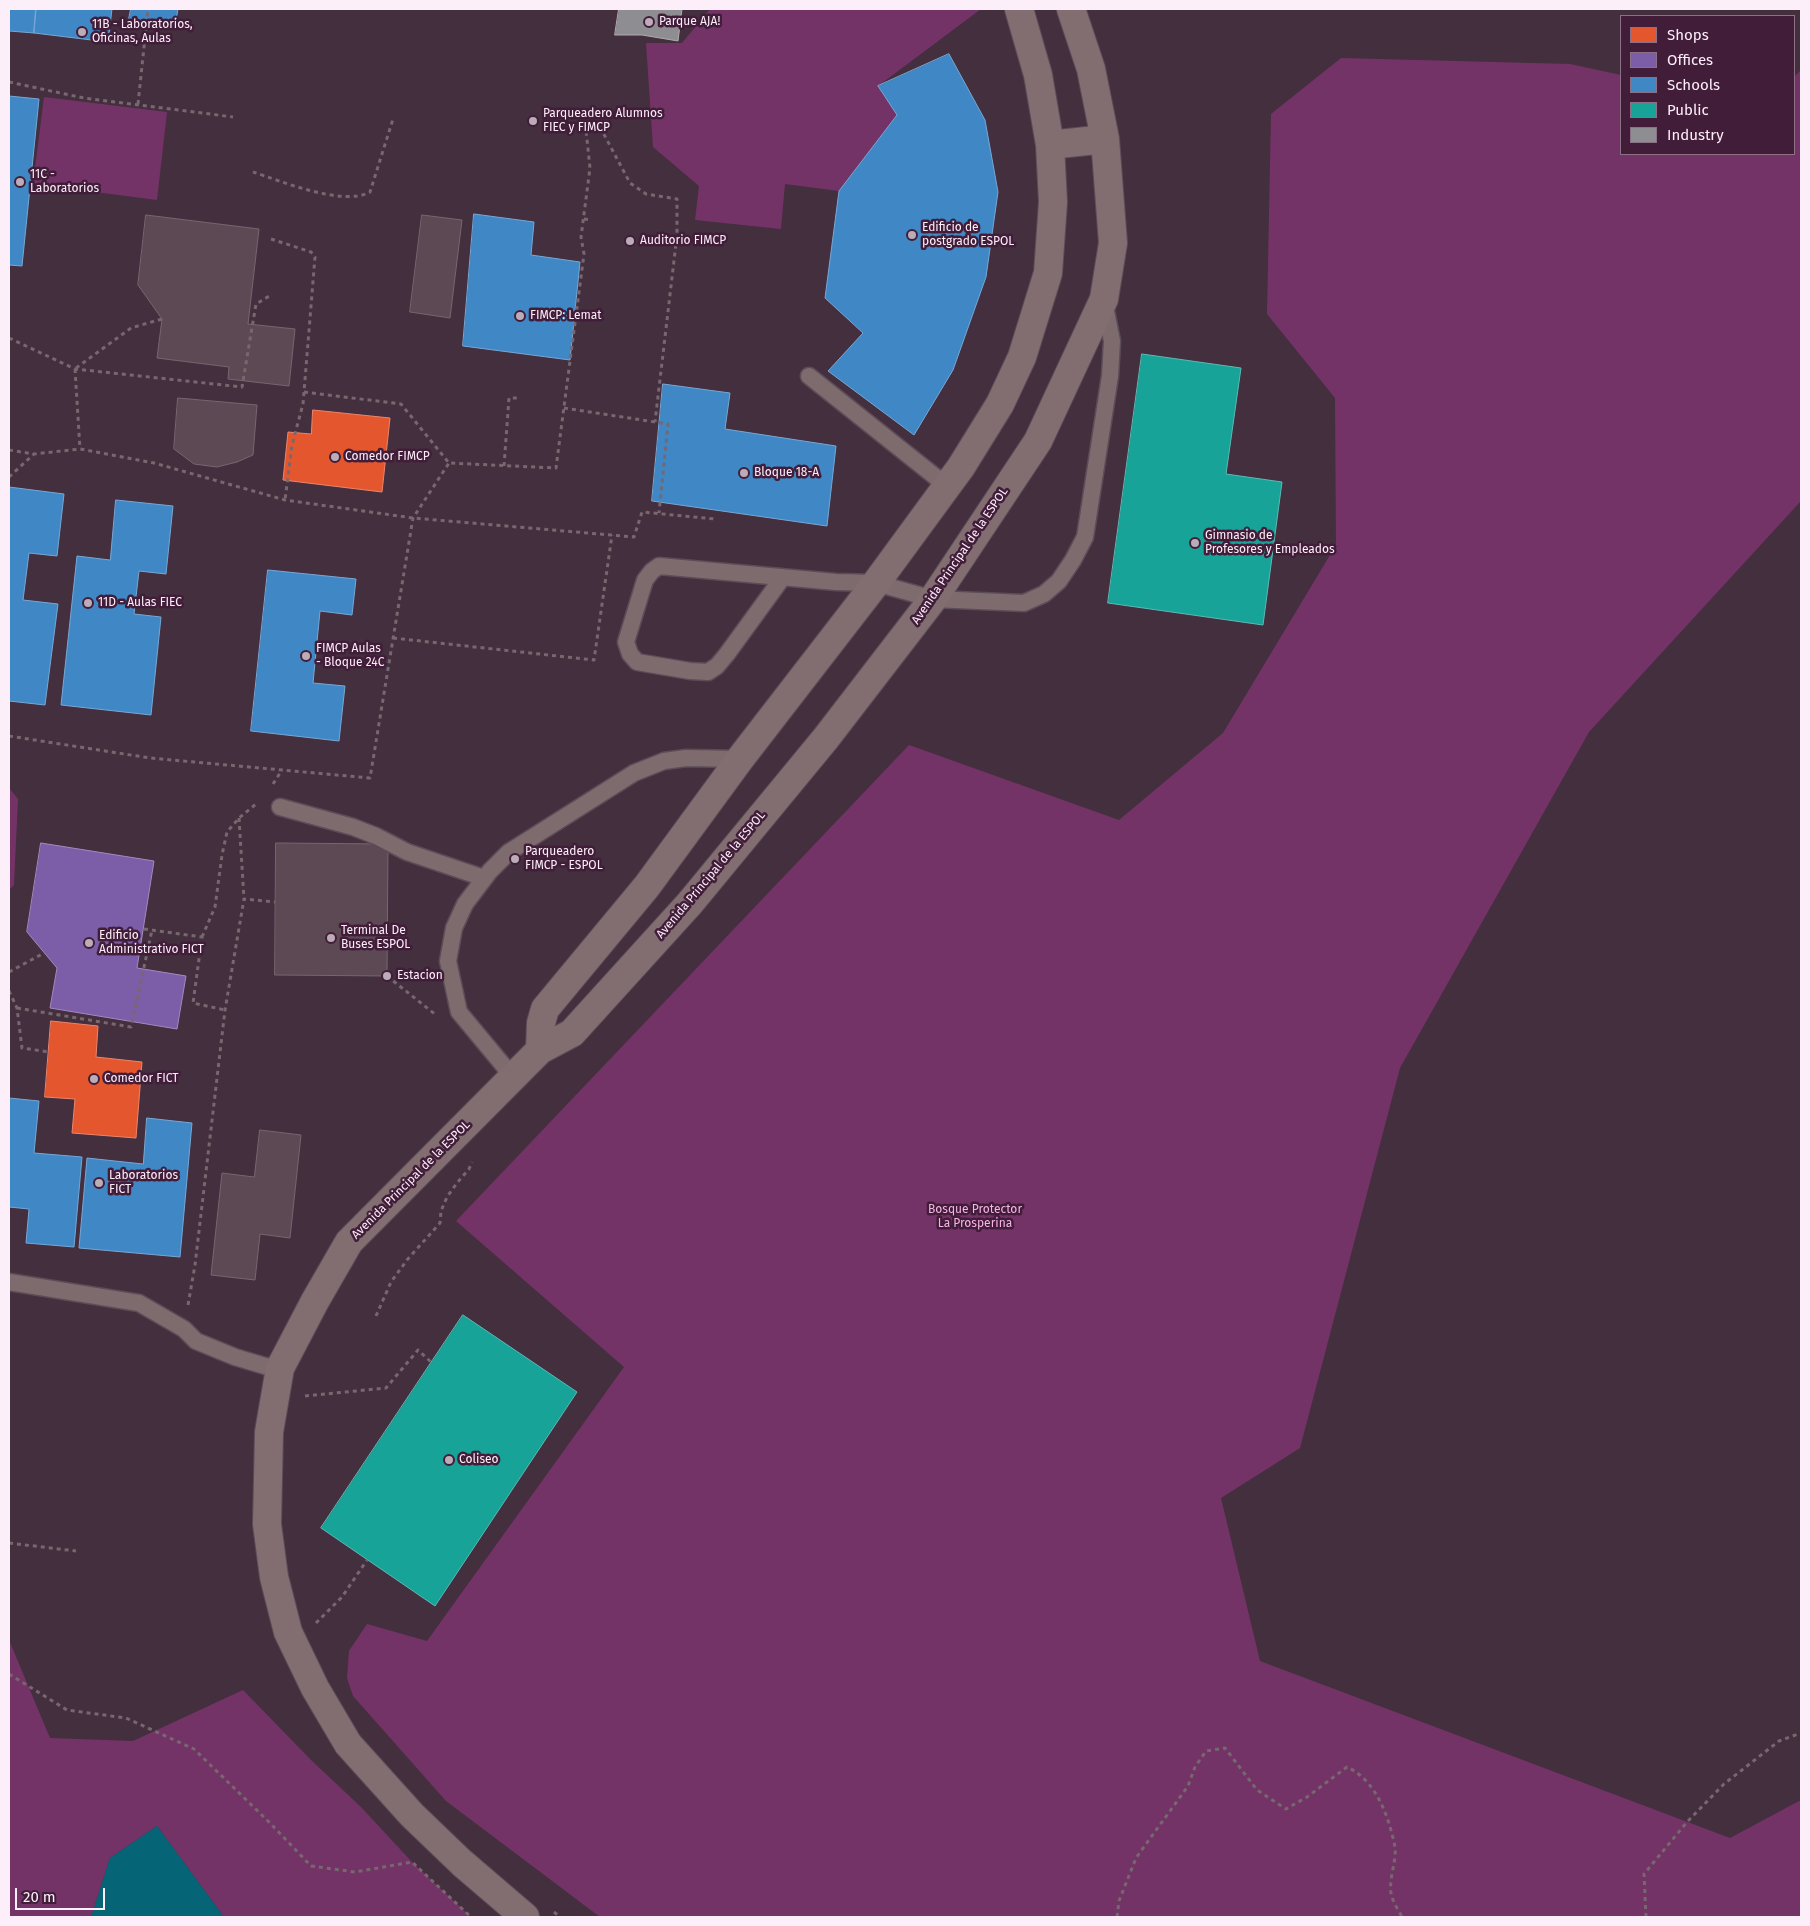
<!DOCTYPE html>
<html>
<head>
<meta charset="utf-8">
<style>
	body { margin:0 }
	#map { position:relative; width:1810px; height:1926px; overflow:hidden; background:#442f3f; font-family:"Fira Sans",sans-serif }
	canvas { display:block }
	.frame { position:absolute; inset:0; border:10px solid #fdeff9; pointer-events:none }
	.legend { position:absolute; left:1620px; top:15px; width:175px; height:140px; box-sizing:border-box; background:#411d39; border:1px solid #8c7186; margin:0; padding:6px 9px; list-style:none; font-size:15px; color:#fdeff9 }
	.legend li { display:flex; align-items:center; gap:10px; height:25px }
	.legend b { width:25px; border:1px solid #8c7186 }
	.scale { position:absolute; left:15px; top:1888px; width:90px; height:22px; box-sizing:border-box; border:2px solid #fdeff9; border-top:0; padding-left:6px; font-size:15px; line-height:18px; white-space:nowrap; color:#fdeff9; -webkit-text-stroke:4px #411d39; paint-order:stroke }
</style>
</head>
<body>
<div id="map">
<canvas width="1810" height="1926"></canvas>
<div class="frame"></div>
<ul class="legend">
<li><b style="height:14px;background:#e4572e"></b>Shops</li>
<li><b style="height:14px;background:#7b5ea7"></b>Offices</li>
<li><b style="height:14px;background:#3f88c5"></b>Schools</li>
<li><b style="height:14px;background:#17a398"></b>Public</li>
<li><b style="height:14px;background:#8d8d92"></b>Industry</li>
</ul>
<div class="scale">20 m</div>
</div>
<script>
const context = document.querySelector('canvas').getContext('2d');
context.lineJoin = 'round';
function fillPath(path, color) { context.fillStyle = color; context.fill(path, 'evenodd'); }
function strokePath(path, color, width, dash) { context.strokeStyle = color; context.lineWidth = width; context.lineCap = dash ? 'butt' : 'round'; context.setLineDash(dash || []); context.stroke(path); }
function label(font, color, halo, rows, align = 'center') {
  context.font = font + ' "Fira Sans",sans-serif'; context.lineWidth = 5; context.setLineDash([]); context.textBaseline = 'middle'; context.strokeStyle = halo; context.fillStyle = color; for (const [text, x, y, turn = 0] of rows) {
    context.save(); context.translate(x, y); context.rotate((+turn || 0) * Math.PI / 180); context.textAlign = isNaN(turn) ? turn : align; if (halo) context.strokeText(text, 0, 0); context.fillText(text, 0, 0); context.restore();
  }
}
fillPath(new Path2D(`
	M710,9h271l-103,77 19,29 -58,76 -54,-7 -4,45 -86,-9 4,-34 -46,-39 -7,-104h36z
	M1341,58l229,6 51,11v79h173v-77l7,-7v431l-212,231 -189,336 -100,380 -79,50 39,163 470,177 71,-38v117h-1201l-154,-116 -93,-105 -6,-18 2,-27 18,-27 60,17 197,-274 -168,-146 453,-476 210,75 104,-87 113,-188 -1,-147 -68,-84 4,-200z
	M44,97l123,15 -10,88 -124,-16z
	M9,788l9,11 -4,86 -5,5z
	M9,1640l41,98 83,3 110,-51 68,70 50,47 51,55 59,55h-247l-67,-91 -47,32 -19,59h-82z`), '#743367');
fillPath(new Path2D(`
	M157,1826l67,91h-133l19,-59z`), '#066477');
const shops = new Path2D(`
	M313,410l77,8 -8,74 -99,-12 5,-48 23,2z
	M51,1021l47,5 -2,31 46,5 -6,76 -64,-5 3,-34 -30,-2z`);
fillPath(shops, '#e4572e');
strokePath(shops, '#ec856b', 1);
const offices = new Path2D(`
	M41,843l113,18 -17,107 49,8 -9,53 -127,-21 7,-40 -30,-36z`);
fillPath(offices, '#7b5ea7');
strokePath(offices, '#a28ac0', 1);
const schools = new Path2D(`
	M9,9h27l-2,24 -25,-2z
	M36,9h76l-4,33 -74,-9z
	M131,9h47l-3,17 -46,-7z
	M949,54l36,66 13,72 -12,85 -33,93 -39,65 -86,-64 35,-38 -38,-35 14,-107 58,-76 -19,-29z
	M9,96l30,3 -17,167 -13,-1z
	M474,214l60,8 -3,33 49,7 -10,98 -107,-14z
	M663,384l67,9 -5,36 111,17 -9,80 -175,-25z
	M9,487l55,7 -7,62 -28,-3 -6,47 35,4 -13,101 -36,-4z
	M116,500l57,6 -7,68 -27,-3 -5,43 27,3 -10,98 -90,-10 16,-149 33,4z
	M268,570l88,9 -4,36 -32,-4 -7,72 32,3 -6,55 -88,-10z
	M9,1098l30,3 -5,52 48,4 -8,90 -48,-4 3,-34 -20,-2z
	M147,1118l45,5 -12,134 -101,-9 8,-90 56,6z`);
fillPath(schools, '#3f88c5');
strokePath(schools, '#78a7d5', 1);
const public = new Path2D(`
	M1142,354l99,14 -15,106 56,8 -19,143 -155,-22z
	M463,1315l114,77 -142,214 -114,-78z`);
fillPath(public, '#17a398');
strokePath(public, '#5cbab5', 1);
const industry = new Path2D(`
	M619,9h63l-4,32 -36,-6h-27z`);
fillPath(industry, '#8d8d92');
strokePath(industry, '#afaab1', 1);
const building = new Path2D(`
	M146,215l113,14 -11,95 47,5 -6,57 -61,-7 1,-12 -72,-9 5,-39 -24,-34z
	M422,215l40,5 -12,98 -40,-6z
	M178,398l79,7 -4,50 -16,7 -20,5 -23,-3 -20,-15z
	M276,843l112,1 -1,132 -112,-1z
	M260,1130l41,5 -11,103 -30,-4 -5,46 -44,-5 11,-102 32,4z`);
fillPath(building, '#5c4954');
strokePath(building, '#786570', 1);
const lane = new Path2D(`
	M809,376l138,110
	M783,577l-56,77 -10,12 -9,6 -18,-1 -53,-9 -7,-8 -4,-12 19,-62 7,-9 7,-5 177,16 40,1 57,16 91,4 20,-9 15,-13 14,-21 12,-23 25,-161 2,-35 -8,-40
	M280,807l73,20 23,9 31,16 77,26
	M513,1077l-54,-65 -11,-51 6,-33 11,-24 25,-33 19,-19 125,-79 30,-12 22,-3 54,1
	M9,1282l130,21 45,26 12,12 39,16 30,9 15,2`);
const secondary = new Path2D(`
	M1050,145l55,-6
	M540,1050l1,-27 4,-14 102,-123 93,-127 136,-176 85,-116 39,-63 22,-47 26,-84 5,-71 -3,-57 -12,-70 -19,-66
	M525,1917l-63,-54 -50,-48 -64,-71 -33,-56 -27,-56 -14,-55 -7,-53 2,-92 11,-64 35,-67 34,-59 191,-192 32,-17 118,-130 136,-165 107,-139 105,-158 66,-142 9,-56 -8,-104 -14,-70 -20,-60`);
strokePath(lane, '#5c4c58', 19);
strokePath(secondary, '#5c4c58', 30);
strokePath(new Path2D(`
	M9,82l75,16 149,19
	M138,104l10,-95
	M600,127l30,56 16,11 31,5v36l-22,187
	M253,172c28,9 90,35 117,20l23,-73
	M584,219l7,1
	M271,239l40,13 4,5 -12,147 -11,41 -7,55
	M9,338l66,31 167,18 14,-83 15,-9
	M76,368l55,-40 31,-9
	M75,369l5,80
	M304,392l97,12 48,59 107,5 28,-214 -3,-17 9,-69 -4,-38
	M564,408l104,16 -9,89
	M9,450l25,4 46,-5 74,14 131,37 128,18 221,19 8,-25 73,7
	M504,466l5,-68h11
	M9,477l25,-23
	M393,638l201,22 18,-125
	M9,736l141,22 220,20 43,-260 36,-55
	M273,784l9,-14
	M239,818l5,81
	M144,929l58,8 -9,66 32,7
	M202,937l13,-30 7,-52 5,-23 12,-14 17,-14
	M9,972l35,-19
	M387,976l49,39
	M9,991l8,17 5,40 27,4
	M17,1008l114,19 21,-97
	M188,1305l7,-40 30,-255 19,-111 31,3
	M376,1316l15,-34 16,-22 33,-37 1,-12 6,-14 10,-14 12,-14 3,-7
	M305,1396l81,-8 32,-38 13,12
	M9,1543l67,8
	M316,1623l26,-26 25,-37
	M9,1674l58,36 59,8 68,31 76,74 41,43 44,6 57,-10 59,55
	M554,1912l6,5
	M1117,1917l2,-16 17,-43 52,-72 7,-19 11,-16 19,-3 32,42 29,19 21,-12 40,-30c29,13 42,50 48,80 2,14 -8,36 -3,50 2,7 7,14 10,20
	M1646,1917l-2,-43 43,-52 37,-38 55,-43 22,-8`), '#77676e', 3, [4, 4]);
strokePath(lane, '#7e6b6d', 16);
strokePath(secondary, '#826d70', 28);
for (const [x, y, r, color] of [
	[649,22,5,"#bcacb8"],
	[82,32,5,"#bcacb8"],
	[533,121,5,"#bcacb8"],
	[20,182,5,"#bcacb8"],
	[912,235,5,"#bcacb8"],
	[630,241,5,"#bcacb8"],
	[520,316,5,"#bcacb8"],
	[335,457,5,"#bcacb8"],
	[744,473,5,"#bcacb8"],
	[1195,543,5,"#bcacb8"],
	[88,603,5,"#bcacb8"],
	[306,656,5,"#bcacb8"],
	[515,859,5,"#bcacb8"],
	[331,938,5,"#bcacb8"],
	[89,943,5,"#bcacb8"],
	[387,976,5,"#bcacb8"],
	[94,1079,5,"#bcacb8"],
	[99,1183,5,"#bcacb8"],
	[449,1460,5,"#bcacb8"]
]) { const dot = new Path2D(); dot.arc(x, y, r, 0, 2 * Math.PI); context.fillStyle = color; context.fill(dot); strokePath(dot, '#411d39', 2); }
label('12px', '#fdeff9', '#411d39', [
	["Parque AJA!",659,22],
	["11B - Laboratorios,",92,25],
	["Oficinas, Aulas",92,39],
	["Parqueadero Alumnos",543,114],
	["FIEC y FIMCP",543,128],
	["11C -",30,175],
	["Laboratorios",30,189],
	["Edificio de",922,228],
	["postgrado ESPOL",922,242],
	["Auditorio FIMCP",640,241],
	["FIMCP: Lemat",530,316],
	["Comedor FIMCP",345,457],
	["Bloque 18-A",754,473],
	["Gimnasio de",1205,536],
	["Profesores y Empleados",1205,550],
	["11D - Aulas FIEC",98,603],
	["FIMCP Aulas",316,649],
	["- Bloque 24C",316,663],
	["Parqueadero",525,852],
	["FIMCP - ESPOL",525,866],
	["Terminal De",341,931],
	["Buses ESPOL",341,945],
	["Edificio",99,936],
	["Administrativo FICT",99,950],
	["Estacion",397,976],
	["Comedor FICT",104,1079],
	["Laboratorios",109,1176],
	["FICT",109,1190],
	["Coliseo",459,1460]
], 'left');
label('12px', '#fdeff9', '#411d39', [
	["Avenida Principal de la ESPOL",960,556,-56],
	["Avenida Principal de la ESPOL",711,875,-50],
	["Avenida Principal de la ESPOL",411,1180,-45]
]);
label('12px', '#f7b2e7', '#411d39', [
	["Bosque Protector",975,1210],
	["La Prosperina",975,1224]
]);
</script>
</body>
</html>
